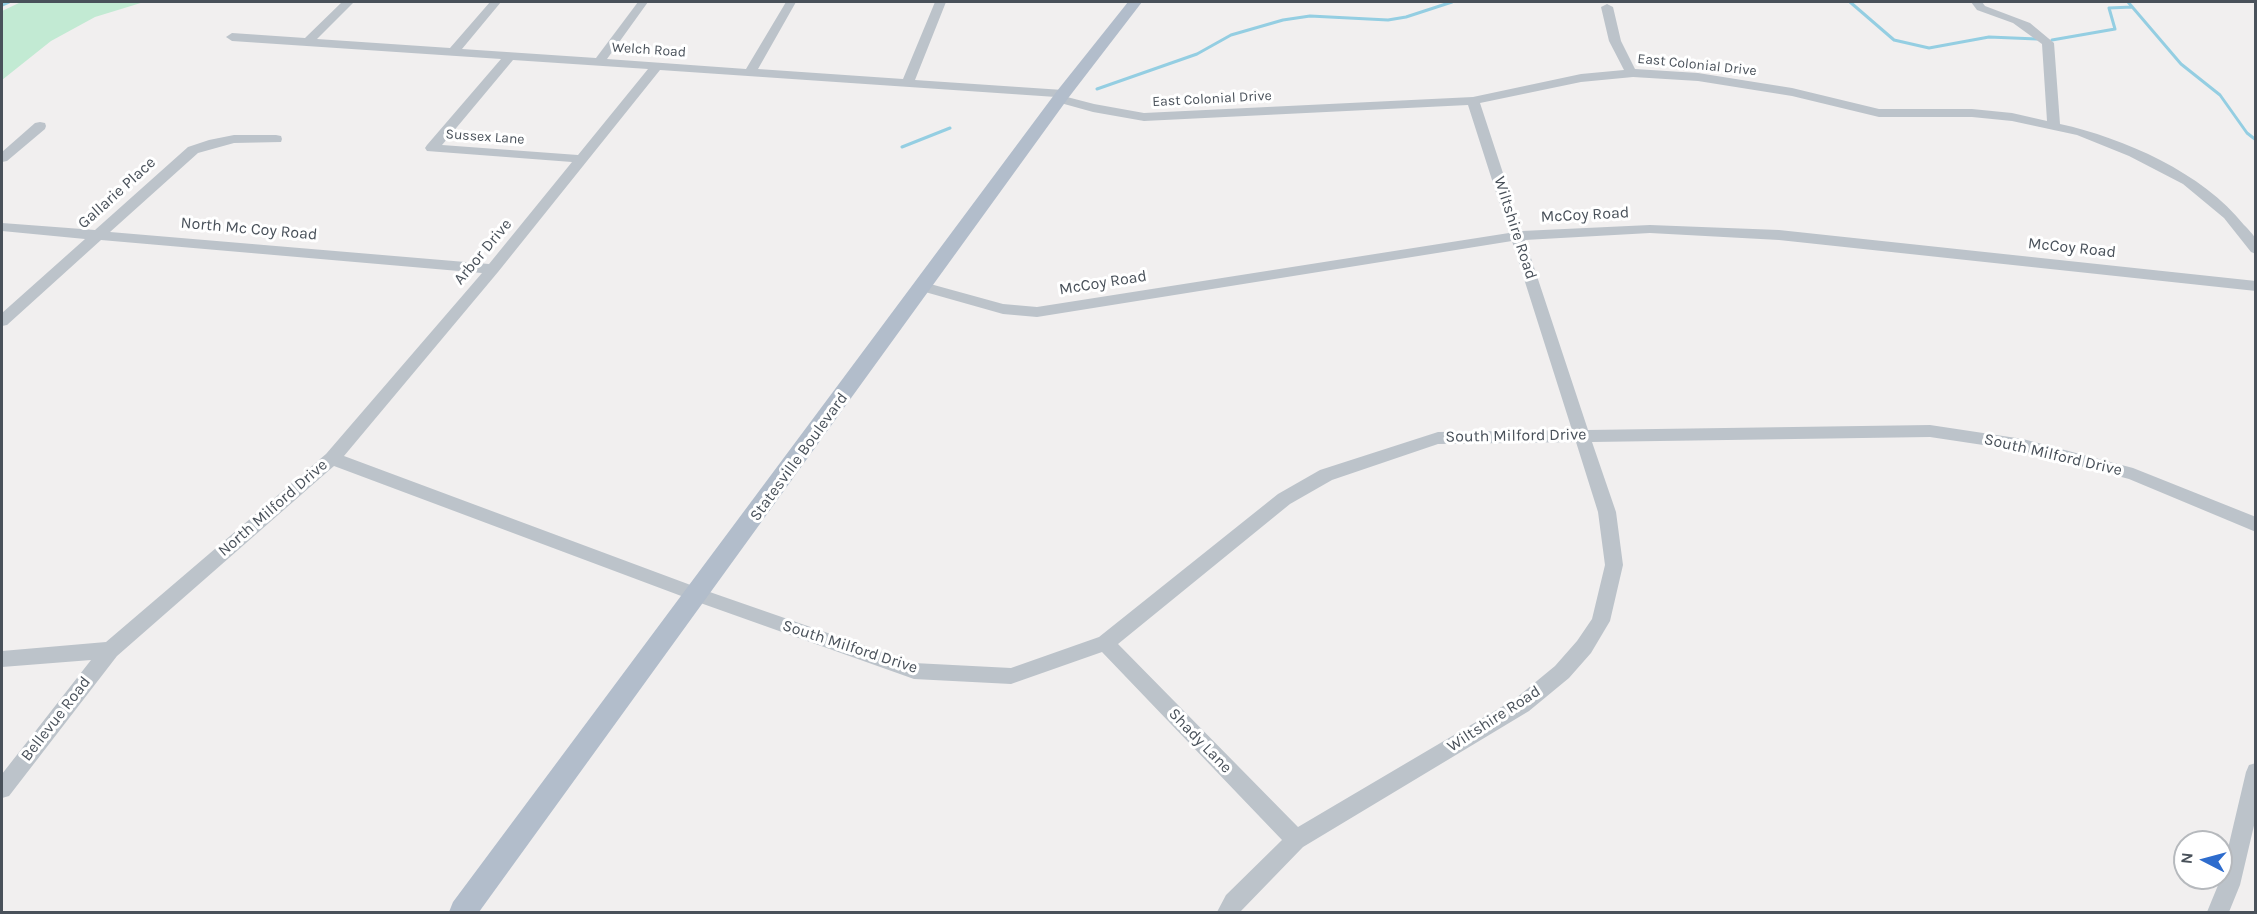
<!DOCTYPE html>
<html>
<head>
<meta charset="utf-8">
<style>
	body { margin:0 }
	#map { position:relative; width:2257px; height:914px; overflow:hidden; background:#f1efef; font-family:Karla,sans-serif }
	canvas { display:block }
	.frame { position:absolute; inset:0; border:3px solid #49515a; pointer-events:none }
	.north { position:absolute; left:2173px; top:830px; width:60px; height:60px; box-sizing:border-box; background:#fff; border:2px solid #b6b9bd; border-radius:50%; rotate:276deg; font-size:16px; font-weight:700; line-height:24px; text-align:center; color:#49515a }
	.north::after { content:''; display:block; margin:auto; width:21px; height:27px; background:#2e6ccd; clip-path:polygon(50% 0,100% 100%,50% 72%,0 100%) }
</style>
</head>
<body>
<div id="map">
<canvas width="2257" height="914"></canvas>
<div class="frame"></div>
<div class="north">N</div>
</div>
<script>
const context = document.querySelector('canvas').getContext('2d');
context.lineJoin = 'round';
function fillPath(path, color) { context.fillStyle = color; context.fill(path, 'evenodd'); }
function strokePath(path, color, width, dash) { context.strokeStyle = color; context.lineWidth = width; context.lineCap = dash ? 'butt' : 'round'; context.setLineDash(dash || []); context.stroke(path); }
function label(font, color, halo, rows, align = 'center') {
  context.font = font + ' Karla,sans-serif'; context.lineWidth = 6; context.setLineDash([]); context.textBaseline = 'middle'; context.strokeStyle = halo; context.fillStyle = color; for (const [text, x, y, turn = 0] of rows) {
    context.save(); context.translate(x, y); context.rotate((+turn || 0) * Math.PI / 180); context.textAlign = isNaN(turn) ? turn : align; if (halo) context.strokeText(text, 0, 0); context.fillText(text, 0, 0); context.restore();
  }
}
fillPath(new Path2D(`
	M21,2h123l-49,15 -44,24 -49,39v-69z`), '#c2ead3');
strokePath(new Path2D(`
	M1850,2l44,38 35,8 60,-11 48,2
	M2128,2l53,62 39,31 27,38 9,7
	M2,5l7,-3
	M2052,40l63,-11 -6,-21 23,-1
	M1097,89l100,-35 34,-19 52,-15 27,-4 78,4 18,-3 46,-15
	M902,147l48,-19`), '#94cee2', 3);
fillPath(new Path2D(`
	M342,2h12l-37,37 133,9 40,-46h11l-39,47 134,9 42,-56h10l-41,57 139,10 40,-67h10l-38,67 145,10 32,-77h11l-31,78 148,10 6,4 -2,3 27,7 50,9 329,-16 108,-23 43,-4 -15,-29 -8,-34 6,-3 6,3 8,34 14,28 63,4 94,15 87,21h93l40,4 35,8 -5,-77 -29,-21 -36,-13 -6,-8h11l3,4 45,17 24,20 6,81c64,14 143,49 184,101 4,4 10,10 12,15 1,3 0,10 0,14l-5,-2 -27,-34 -41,-34 -54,-28 -52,-21 -65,-14 -40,-4h-93l-87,-21 -94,-15 -65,-4 -52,5 -101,21 42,128 128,-6 129,5 477,51v10l-477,-51 -129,-7 -125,7 63,190 342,-5 93,14 110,29 123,49v15l-127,-53 -106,-28 -93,-14 -338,5 24,70 7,53 -13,56 -19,32 -22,25 -40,33 -226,136 -63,65h-23l9,-17 56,-55 -180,-188 -91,32 -97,-5 -222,-79 -358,-134 -217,190 -108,140 -7,2v-24l89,-114 -89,7v-16l104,-9 220,-188 156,-181 -381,-33 -94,85 -5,1v-13l83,-74 -83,-8v-8l93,7 93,-83 21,-7 25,-5h42l5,1 1,3 -1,3 -47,1 -36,10 -88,79 379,32 83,-102 -145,-11 -2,-3 2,-3 74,-86 -269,-18 -6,-4 6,-4 73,5zM513,60l135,9 -70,86 -136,-10zM660,70l396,27 1,5 36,10 51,9 324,-16 41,128 -472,74 -34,-3 -80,-22 -7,5 2,3 85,24 34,3 475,-76 60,189 -134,2 -118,38 -42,24 -179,143 -88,31 -97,-5 -210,-73 -360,-134 154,-184zM1576,442l22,70 7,53 -13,54 -15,22 -22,25 -40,33 -217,128 -180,-183 172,-140 42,-24 106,-36z
	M40,122l5,1 1,3 -1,3 -38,32 -5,1v-10l33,-29z
	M2256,763v54l-16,68 -11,27h-22l14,-34 25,-106 3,-7z`), '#bcc3ca');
fillPath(new Path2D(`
	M1128,2h14l-73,95 -590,815h-30l4,-10 604,-811z`), '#b2bdcb');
label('14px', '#49515a', '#fff', [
	["Welch Road",649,50,4],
	["East Colonial Drive",1697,65,6],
	["East Colonial Drive",1212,99,-3],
	["Sussex Lane",485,137,4]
]);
label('16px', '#49515a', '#fff', [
	["Gallarie Place",117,193,-42],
	["McCoy Road",1585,215,-3],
	["Wiltshire Road",1515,228,72],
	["North Mc Coy Road",249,229,5],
	["McCoy Road",2072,248,6],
	["Arbor Drive",483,252,-50],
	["McCoy Road",1103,283,-9],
	["South Milford Drive",1516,436,-1],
	["South Milford Drive",2053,455,13],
	["Statesville Boulevard",799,457,-54],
	["North Milford Drive",273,508,-41],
	["South Milford Drive",850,647,18],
	["Bellevue Road",56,719,-52],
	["Wiltshire Road",1494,719,-33],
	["Shady Lane",1200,741,46]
]);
</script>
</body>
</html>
